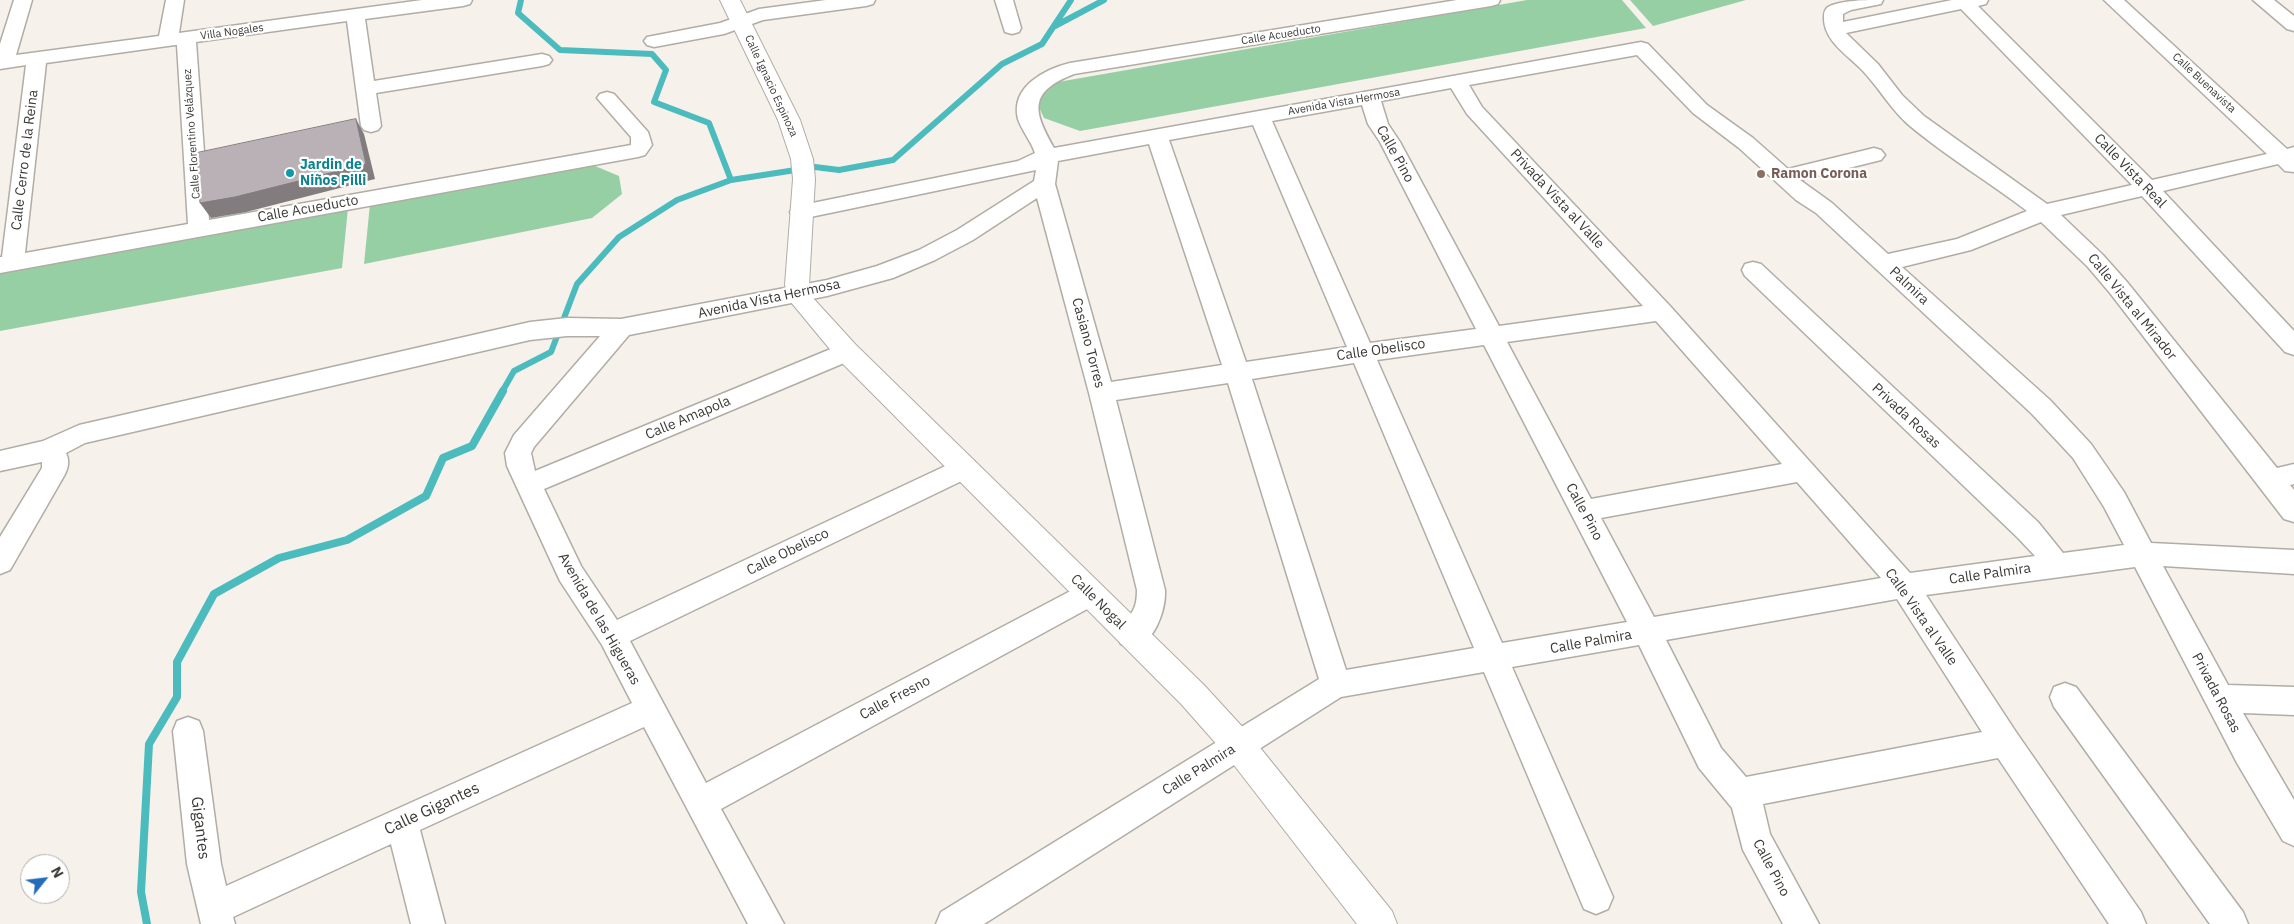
<!DOCTYPE html>
<html>
<head>
<meta charset="utf-8">
<style>
	body { margin:0 }
	#map { position:relative; width:2294px; height:924px; overflow:hidden; background:#f6f1ea; font-family:"IBM Plex Sans",sans-serif }
	canvas { display:block }
	.north { position:absolute; left:20px; top:854px; width:50px; height:50px; box-sizing:border-box; background:#fff; border:1px solid #b1b0af; border-radius:50%; rotate:61deg; font-size:14px; font-weight:700; line-height:20px; text-align:center; color:#3b3a37 }
	.north::after { content:''; display:block; margin:auto; width:18px; height:22px; background:#256bbc; clip-path:polygon(50% 0,100% 100%,50% 72%,0 100%) }
</style>
</head>
<body>
<div id="map">
<canvas width="2294" height="924"></canvas>
<div class="north">N</div>
</div>
<script>
const context = document.querySelector('canvas').getContext('2d');
context.lineJoin = 'round';
function fillPath(path, color) { context.fillStyle = color; context.fill(path, 'evenodd'); }
function strokePath(path, color, width, dash) { context.strokeStyle = color; context.lineWidth = width; context.lineCap = dash ? 'butt' : 'round'; context.setLineDash(dash || []); context.stroke(path); }
function label(font, color, halo, rows, align = 'center') {
  context.font = font + ' "IBM Plex Sans",sans-serif'; context.lineWidth = 4.5; context.setLineDash([]); context.textBaseline = 'middle'; context.strokeStyle = halo; context.fillStyle = color; for (const [text, x, y, turn = 0] of rows) {
    context.save(); context.translate(x, y); context.rotate((+turn || 0) * Math.PI / 180); context.textAlign = isNaN(turn) ? turn : align; if (halo) context.strokeText(text, 0, 0); context.fillText(text, 0, 0); context.restore();
  }
}
fillPath(new Path2D(`
	M1527,0h95l24,28 -566,103 -36,-13 -8,-17 22,-19z
	M1630,0h116l-93,26z
	M588,163l31,13 3,18 -30,24 -228,46 6,-60z
	M348,208l-6,60 -342,63v-61z`), '#96cfa4');
strokePath(new Path2D(`
	M521,0l-3,13 42,37 92,4 14,16 -12,32 55,21 22,57
	M1055,26l49,-26
	M502,392l12,-21 37,-19 26,-68 42,-47 58,-37 54,-20 84,-13 24,3 54,-10 109,-96 40,-20 29,-44`), '#4bbbbd', 6);
strokePath(new Path2D(`
	M147,924l-6,-32 8,-148 28,-47v-35l37,-68 65,-36 68,-18 79,-44 17,-38 29,-12 31,-55`), '#4bbbbd', 8);
const street = new Path2D(`
	M14,0h18l-16,55 143,-19 7,-36h18l-5,33 243,-33h50l-2,4 -7,2 -98,13 9,62 168,-27 7,2 3,4 -3,4 -7,2 -166,27 5,33 -3,4 -7,2 -7,-2 -3,-4 -14,-105 -151,21 13,178 422,-75v-8l-34,-39 3,-4 7,-2 7,2 34,38 4,13 -7,10 -7,2 -638,116v-16h2l24,-192 -26,4v-25zM175,45h2l11,179 -163,29 21,-190z
	M826,0h49l-2,4 -7,2 -103,14 -39,14 -70,13 -7,-2 -3,-4 3,-4 73,-14 39,-14z
	M995,0h18l8,28 -2,4 -7,2 -7,-2z
	M1457,0h43l-2,4 -7,2 -417,68c-46,18 -41,37 -20,74l587,-106 7,2 59,61 46,33 35,31 86,-21 7,2 4,5 -4,5 -81,20 32,23 56,51 69,-15 70,-28c-38,-29 -80,-54 -117,-85 -19,-16 -30,-37 -47,-55 -14,-15 -40,-30 -39,-54 0,-3 0,-7 4,-10 13,-7 38,-7 55,-7l-2,4 -30,6 -8,4v8l109,-22h36l-2,4 -8,2 174,174 115,-26 -163,-154h20l163,149 7,-2v25l-9,-1 -7,-7 -115,27 131,140v24l-9,-3 -143,-156 -81,19 42,40 24,27 150,186 17,-4v20l-4,1 4,5v32l-10,-3 -174,-226 -23,-27 -46,-44 -70,28 -69,17 148,133 41,44 33,48 27,51 143,7v24l-131,-8 65,119 66,2v28l-51,-2 51,87v46l-11,-5 -46,-78 -102,-196 -209,28 90,137 125,180 5,12h-37l-111,-166 -235,46 7,30 49,90h-36l-40,-74 -11,-42 -33,-40 -60,-123 -127,22 101,230 -5,12 -12,5 -12,-5 -100,-237 -143,25 -357,227h-48l5,-12 378,-233 -91,-296 -112,17 49,190c1,18 -10,55 -33,57 -3,1 -8,-2 -11,-3l-5,-9c10,-21 21,-18 21,-45l-48,-197 -52,-195 -64,42 -38,20 -42,18 -66,18 -198,39 -95,112 -3,6 4,18 303,-125 9,-3 9,3 3,6 -3,6 -312,131 37,77 36,54 339,-159 9,-3 9,3 4,7 -4,7 -344,166 76,142 374,-197 10,-4 10,4 4,8 -4,8 -379,207 63,115h-36l-104,-197 -224,103 25,94h-34l-20,-80 -158,73 2,7h-34l-14,-60 -14,-133 4,-10 11,-4 11,4 4,10 18,133 5,22 406,-183 -30,-58 -42,-64 -53,-115 -2,-13 9,-18 86,-99h-33l-37,4 -445,103 -19,10c4,8 2,16 -2,23l-54,94 -10,4v-37l42,-69v-6l-42,9v-20l43,-10 36,-16 451,-103 37,-4 54,1 206,-39 50,-14 42,-16 38,-20 77,-49 2,-11 -235,49 -8,-2 -3,-5 3,-5 225,-46 17,-8c-4,-12 -13,-22 -17,-34 -8,-32 27,-50 52,-56zM1961,9l171,176 -85,19 -123,-88 -22,-21 -24,-31 -32,-31zM1637,55l56,58 46,35 57,52 20,13 216,201 41,44 31,49 20,38 -61,8 -25,-31 -277,-258 -8,-2 -8,2 -3,6 3,6 273,262 17,18 -125,17 -240,-267 -188,-199 -13,-22zM1451,88l16,26 176,192 -144,20 -99,-184 -12,-18 -7,-23zM1362,105l6,19 12,18 96,187 -106,14 -98,-222zM1253,125l94,222 -101,15 -77,-222zM1149,144l73,221 -111,17 -56,-198 3,-23zM1656,321l126,143 -191,35 -84,-157zM1484,345l143,277 -125,21 -125,-283zM1354,363l120,285 -128,22 -94,-291zM1797,482l84,96 -227,39 -53,-99zM1897,599l85,133 -236,45 -25,-29 -55,-108z
	M2253,0h21l20,16v15l-7,-2z
	M2065,683l11,4 167,225 5,12h-38l-156,-217 -4,-10 4,-10z`);
const secondary = new Path2D(`
	M720,0h20l60,120 13,39 2,20 -6,106 4,13 43,47 348,340 45,49 143,177 5,13h-40l-130,-168 -45,-51 -344,-346 -48,-58 -5,-16 8,-106 -2,-20 -13,-39z`);
strokePath(street, '#b1ada6', 3);
strokePath(secondary, '#b1ada6', 2);
fillPath(street, '#fff');
fillPath(secondary, '#fff');
fillPath(new Path2D(`
	M356,119l8,15 11,45 -129,33 -35,6 -11,-15z`), '#827c7f');
const building = new Path2D(`
	M356,119l10,45 -131,33 -35,6 -3,-50z`);
fillPath(building, '#b9b1b6');
strokePath(building, '#827c7f', 1);
for (const [x, y, r, color] of [
	[290,173,5,"#0f9aa8"],
	[1761,174,5,"#8d6e63"]
]) { const dot = new Path2D(); dot.arc(x, y, r, 0, 2 * Math.PI); context.fillStyle = color; context.fill(dot); strokePath(dot, '#fff', 2); }
label('11px', '#3b3a37', '#fff', [
	["Villa Nogales",232,32,-8],
	["Calle Acueducto",1281,35,-9],
	["Calle Buenavista",2204,83,43],
	["Calle Ignacio Espinoza",771,86,65],
	["Avenida Vista Hermosa",1344,102,-10],
	["Calle Florentino Velázquez",192,134,-94]
]);
label('14px', '#3b3a37', '#fff', [
	["Calle Pino",1395,154,61],
	["Calle Cerro de la Reina",25,160,-83],
	["Calle Vista Real",2130,171,46],
	["Privada Vista al Valle",1557,199,47],
	["Calle Acueducto",308,209,-10],
	["Palmira",1909,286,43],
	["Avenida Vista Hermosa",769,299,-12],
	["Calle Vista al Mirador",2132,307,51],
	["Casiano Torres",1088,343,75],
	["Calle Obelisco",1381,350,-8],
	["Privada Rosas",1906,416,43],
	["Calle Amapola",688,418,-23],
	["Calle Pino",1584,512,62],
	["Calle Obelisco",788,552,-26],
	["Calle Palmira",1990,574,-8],
	["Calle Nogal",1098,602,45],
	["Calle Vista al Valle",1921,617,55],
	["Avenida de las Higueras",599,619,60],
	["Calle Palmira",1591,642,-10],
	["Privada Rosas",2216,693,62],
	["Calle Fresno",895,698,-28],
	["Calle Palmira",1199,770,-32],
	["Calle Pino",1771,868,62]
]);
label('bold 14px', '#0d838f', '#fff', [
	["Jardin de",300,165],
	["Niños Pilli",300,181]
], 'left');
label('bold 14px', '#785e54', '#fff', [
	["Ramon Corona",1771,174]
], 'left');
label('16px', '#3b3a37', '#fff', [
	["Calle Gigantes",432,809,-25],
	["Gigantes",200,828,83]
]);
</script>
</body>
</html>
